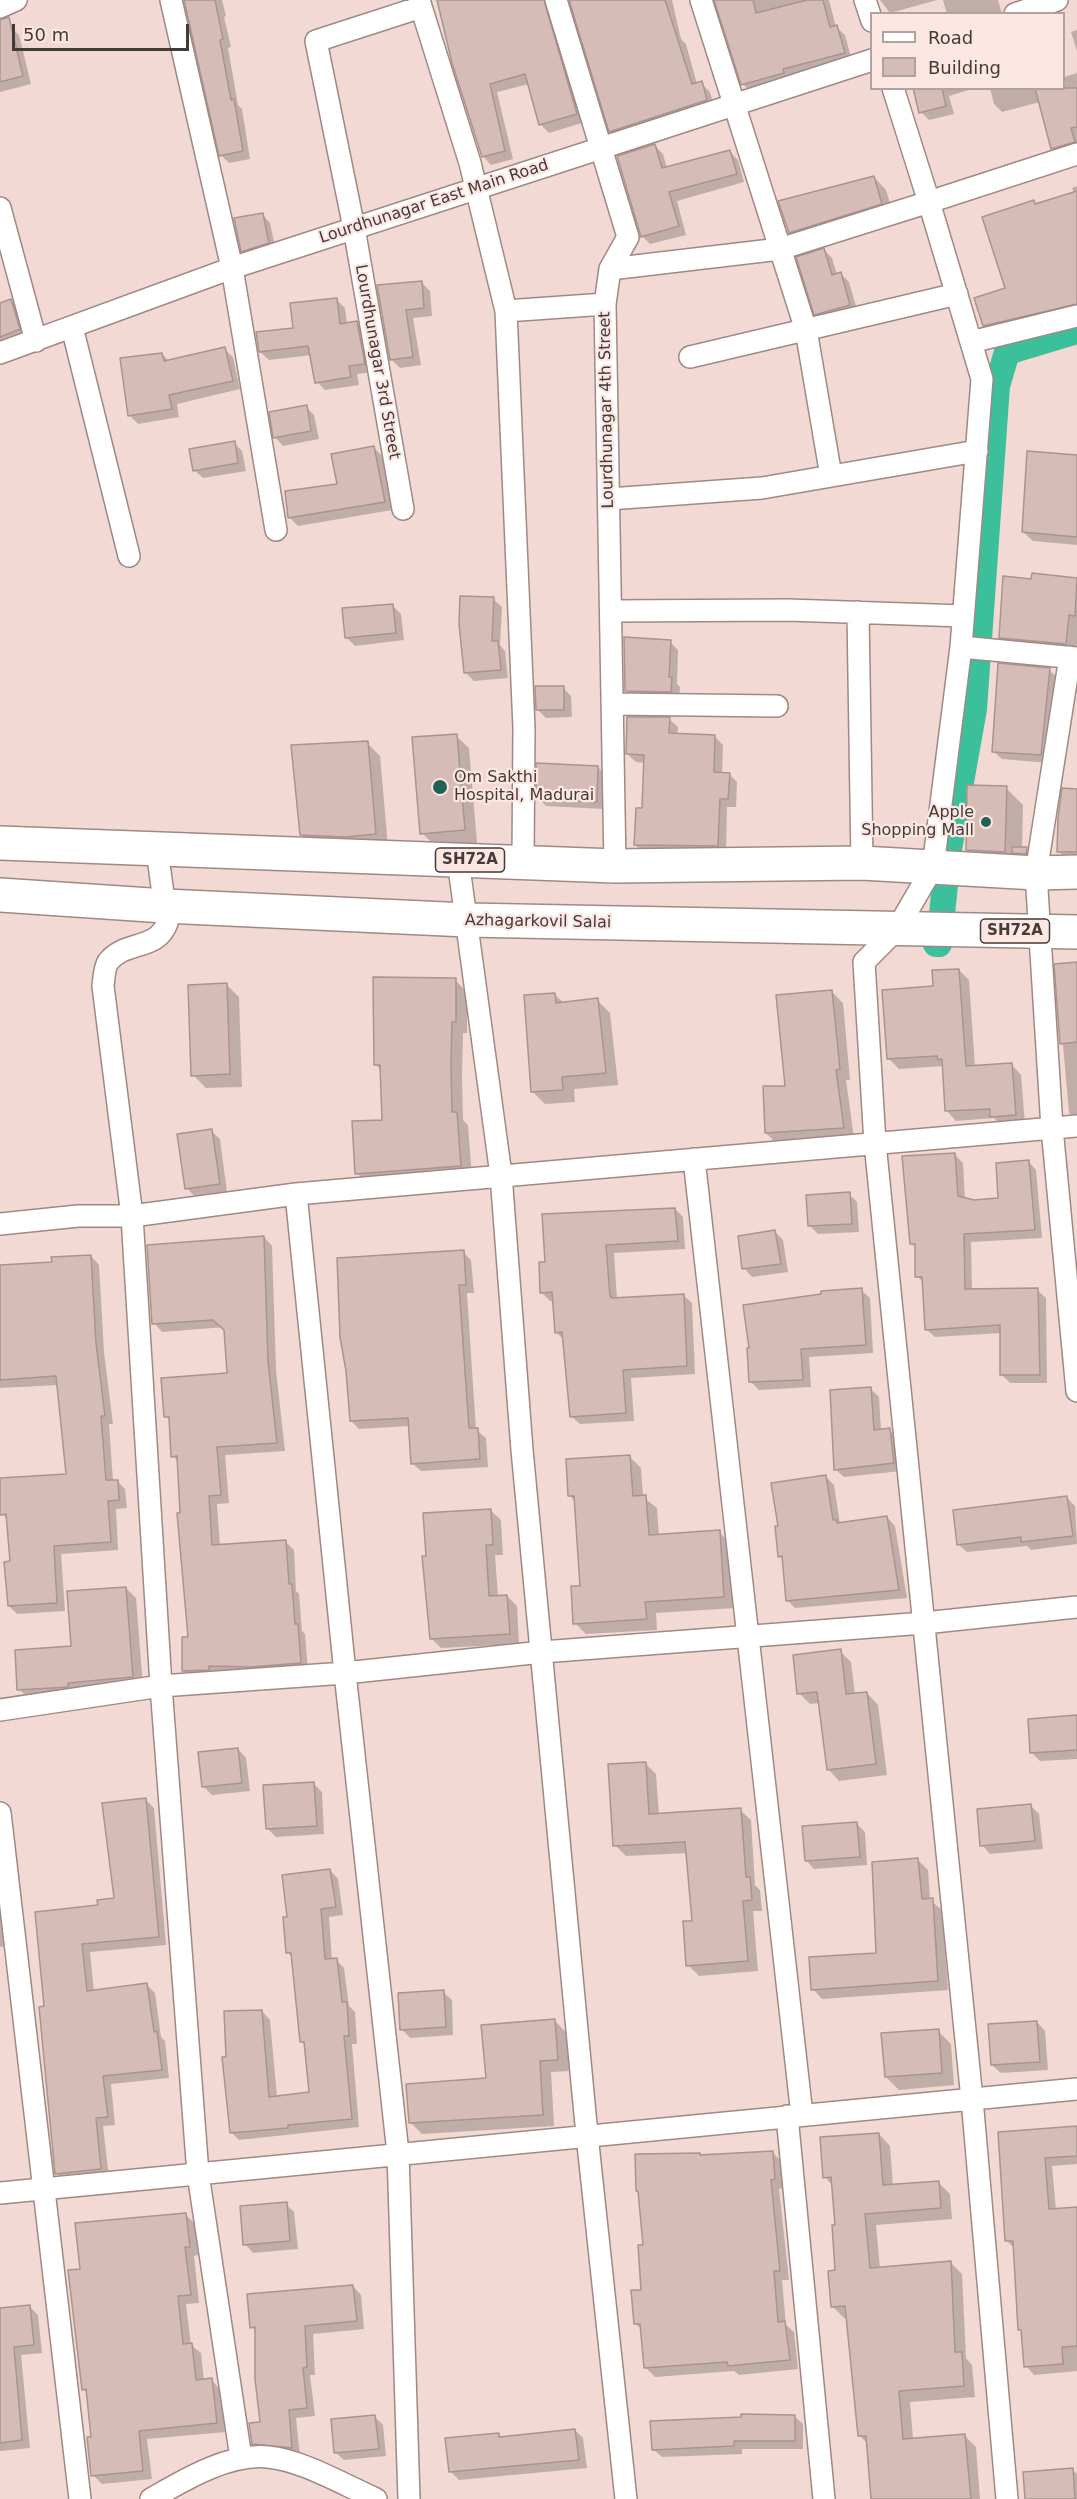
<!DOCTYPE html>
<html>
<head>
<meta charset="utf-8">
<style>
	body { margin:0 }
	#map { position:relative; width:1077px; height:2499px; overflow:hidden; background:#f2d9d3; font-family:"DejaVu Sans",sans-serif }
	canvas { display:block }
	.legend { position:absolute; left:870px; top:12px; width:195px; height:78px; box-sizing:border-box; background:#fce7e3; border:2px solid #b2a29f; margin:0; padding:8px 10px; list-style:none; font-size:18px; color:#443a38 }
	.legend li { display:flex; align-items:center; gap:12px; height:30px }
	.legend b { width:30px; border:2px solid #b2a29f }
	.scale { position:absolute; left:12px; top:24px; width:177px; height:27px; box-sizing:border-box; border:3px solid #443a38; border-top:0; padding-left:8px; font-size:18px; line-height:21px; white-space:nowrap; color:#443a38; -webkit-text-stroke:4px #fce7e3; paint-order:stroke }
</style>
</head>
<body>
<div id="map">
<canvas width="1077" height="2499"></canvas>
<ul class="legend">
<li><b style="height:8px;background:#fff"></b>Road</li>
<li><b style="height:16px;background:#d5bcb7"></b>Building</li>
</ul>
<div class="scale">50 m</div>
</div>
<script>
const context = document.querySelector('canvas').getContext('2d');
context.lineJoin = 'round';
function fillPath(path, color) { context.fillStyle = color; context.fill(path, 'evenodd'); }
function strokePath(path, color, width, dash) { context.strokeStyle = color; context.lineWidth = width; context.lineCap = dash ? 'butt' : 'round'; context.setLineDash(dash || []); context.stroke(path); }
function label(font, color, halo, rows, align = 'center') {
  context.font = font + ' "DejaVu Sans",sans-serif'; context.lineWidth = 4.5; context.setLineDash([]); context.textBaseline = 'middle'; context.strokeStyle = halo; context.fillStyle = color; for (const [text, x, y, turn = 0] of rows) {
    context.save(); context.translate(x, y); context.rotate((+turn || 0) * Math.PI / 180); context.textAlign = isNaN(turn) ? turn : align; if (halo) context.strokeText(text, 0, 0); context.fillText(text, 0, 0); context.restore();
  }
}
fillPath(new Path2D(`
	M186,0h36l4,16 -2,1 7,30 -3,1 10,57 4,4 8,50 -21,4 -8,-8z
	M437,0h118l30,122 -36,11 -9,-9 -11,-40 -32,8 16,67 -22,6 -8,-9z
	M571,0h101l9,39 5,5 11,40 4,-1 9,9 5,17 -96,31 -8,-9z
	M716,0h113l7,27 9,8 7,26 -101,32 -8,-9z
	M880,0h57l-47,13z
	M943,0h55l4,14h-55z
	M10,27l9,8 12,49 -31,8v-63z
	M1077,30v21l-6,-19z
	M1077,73v78l-16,6 -9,-9 -12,-46 -38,10 -8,-8 -4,-16h74v-11z
	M915,88h60l-26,8 5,18 -25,6 -8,-8z
	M655,146l8,8 4,14 63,-16 8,8 6,22 -67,19 9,34 -36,9 -8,-8z
	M874,177l12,13 8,26 -91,29 -13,-13z
	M1077,186v127l-84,20 -9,-8 23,-36 27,-87 3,3 37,-12 -2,-5z
	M262,214l8,9 6,28 -25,8 -8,-8z
	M824,250l8,8 5,17 4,-1 8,8 9,31 -34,9 -8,-8z
	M421,282l9,9 2,25 -19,2 8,47 -21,3 -9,-9 -12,-73z
	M336,299l9,9 2,16 10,-1 8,8 7,41 -15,2 2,11 -34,5 -8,-8 -5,-27 -43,5 -9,-8z
	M11,300l8,9 8,28 -27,11v-43z
	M224,349l9,8 7,32 -63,15 2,13 -41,7 -9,-9 33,-61 7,7z
	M306,407l8,8 5,24 -36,7 -8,-9z
	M234,443l8,8 4,20 -43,7 -9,-8z
	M374,448l8,8 10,54 -94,16 -8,-8 48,-33z
	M1077,457v88l-44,-4 -10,-9z
	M1033,575l44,4v74l-67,-7 -10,-9 32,-56z
	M493,599l9,8 -2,38 5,6 3,27 -34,3 -8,-8z
	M392,605l9,9 3,26 -49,6 -9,-9z
	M670,642l8,8 -1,34 3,3 -1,13 -44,-1 -9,-8z
	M1049,670l9,8 -9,85 -47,-4 -9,-8z
	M563,688l8,8 1,21 -26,1 -9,-9z
	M669,719l9,8 -1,8 38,2 8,8 -1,29h7l8,8 -1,25h-9l-1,47 -82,-1 -9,-8 9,-35 2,-47 -10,-1 -9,-8z
	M456,736l13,12 8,95 -42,3 -13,-13z
	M367,743l13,13 8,91 -74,1 -13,-13z
	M598,767l8,9 -2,33 -58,-3 -8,-8z
	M1006,788l17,17 -1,44 8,3v5l-46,9 -17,-16z
	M1077,790v70h-10l-8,-9z
	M1077,964v157l-8,-8 -13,-148z
	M959,970l10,10 6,87 37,-2 9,10 4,50 -23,1 -8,-8 -38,3 -9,-10 -3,-45 -45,3 -10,-10 45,-71z
	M455,980l12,12v41h-4l-1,44 1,43 5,5 4,53 -103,7 -12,-12 26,-51 -1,-51 -7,-7z
	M226,984l13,13 3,90 -36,1 -13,-13z
	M832,992l11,11 7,77h-4l8,58 -77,6 -11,-11z
	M555,995l9,8 33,-3 13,13 8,72 -44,4 1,13 -30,2 -13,-13z
	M211,1131l9,8 7,53 -32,5 -8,-9z
	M954,1154l9,9 2,37 9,1 25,-1 29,-39 8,9 6,68 -71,4 1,48h65l9,8 1,85h-37l-8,-8v-42l-67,4 -9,-8 -2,-46 -7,-7v-27l-6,-6z
	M849,1194l8,8 2,30 -41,2 -9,-9z
	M675,1209l8,8 2,32 -71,4 3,46 66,-4 9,8 3,71 -64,4 3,43 -54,3 -9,-8 -7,-76 -8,-8 -2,-31h-4l-8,-8 4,-30z
	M775,1232l8,8 5,32 -36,5 -8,-9z
	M264,1237l8,9 4,124 9,81 -60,4 4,48 -12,1 3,42 65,-5 9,9 2,41 3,3 3,37 3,3 3,37 -116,8 -8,-8 6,-33 -11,-176 -6,-6 -3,-35 -4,-5 63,-42 -4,-47 -63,5 -8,-9z
	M463,1252l8,8 3,33h-7l9,137 10,8 2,29 -67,4 -9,-8 -2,-37 -51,3 -8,-8z
	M91,1256l8,9 5,87 9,72h-4l4,57h4l8,8 2,19 -11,1 2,41 -57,4 4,57 -48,3 -8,-8 2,-43 -3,-43 -6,-6 -2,-35 68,-4 -9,-90 -59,3v-121l53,-4z
	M861,1290l9,8 3,55 -64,4 2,30 -52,3 -8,-8z
	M870,1388l9,9 2,34 8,-1 9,8 3,33 -57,6 -9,-8z
	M630,1457l11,11 2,29 14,11 2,28 60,-4 11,11 5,65 -79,5 1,17 -71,4 -11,-11 6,-36 -5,-85 -6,-6z
	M826,1477l8,8 6,39 47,-7 8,9 12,72 -112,10 -8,-8 -3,-40 -5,-4v-29z
	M1067,1498l8,8 2,38 -46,6 -4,-4 -60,6 -9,-8z
	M490,1510l11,10 2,35h-8l3,42 9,-1 10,10 2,38 -78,4 -10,-10z
	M126,1588l10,10 7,89 -114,12 -10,-10 54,-41z
	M840,1651l11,11 4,33 12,-2 11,12 9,70 -48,6 -11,-12 -8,-66 -10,1 -11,-11z
	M1077,1717v42l-37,2 -9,-9z
	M238,1749l8,9 4,33 -38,4 -9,-9z
	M645,1763l11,11 3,41 81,-5 11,10 4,65 5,5 2,21h-9l5,60 -59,5 -11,-11 5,-43 -5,-69 -62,3 -11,-11z
	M313,1783l9,9 2,42 -48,3 -8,-8z
	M145,1799l9,9 12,137 -76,7 4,40 53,-7 8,8 6,44 4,4 4,37 -58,6 4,41 -12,1 6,51 -44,4 -9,-8 -11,-165 54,-102 16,-7z
	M1031,1806l8,8 4,35 -53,5 -8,-9z
	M856,1823l9,9 2,33 -53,4 -8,-9z
	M918,1860l10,10 2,30 12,10 6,80 -126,9 -9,-10 65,-35z
	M330,1870l8,9 5,36 -14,2 3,43h4l8,8 5,38 6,6 2,32h-5l7,83 -120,13 -8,-8 -3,-74 34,-47 8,9 7,77 33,-4 -4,-47 -5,-5 -8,-83 -6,-6 2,-34z
	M0,1903l7,43 -7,1z
	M443,1992l9,8 1,35 -43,3 -8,-9z
	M554,2020l12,12 3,39 -18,1 3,54 -132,8 -12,-12 77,-43z
	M1037,2022l8,9 3,39 -47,3 -9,-8z
	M938,2031l13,13 3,41 -55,5 -13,-13z
	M1077,2127v37l-25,2 4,44 21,-2v163l-43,4 -8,-9 -3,-34 -3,-3 -5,-80 -8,-8 -8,-108z
	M879,2134l11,12 3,40 45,-4 12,12 2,25 -76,6 4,44 71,-6 11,11 4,84 6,7 3,32 -65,5 3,37 51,-4 12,12 4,52h-107l-5,-55 -8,-8 -12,-118h-4l-11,-11 4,-35 -1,-46 -3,-40 -8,-9z
	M772,2152l10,10 1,26 -4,1 10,91h-7l4,45 8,7 4,37 -59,6 -5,-4 -79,6 -10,-10 -3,-37 -6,-6 6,-33 2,-45 55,-92z
	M286,2204l8,8 4,37 -45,4 -8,-9z
	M186,2215l9,9 3,31 -4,1 5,47 -13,1 5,41 10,8 3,28 7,-1 9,9 5,43 -78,7 5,40 -50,5 -9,-9v-37l-5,-44 -5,-5 -1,-119z
	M353,2286l8,9 3,34 -51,5 2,41h-5l5,41 -19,2 4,38 -38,-4 -9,-8 8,-21 -5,-91 -4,-5z
	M29,2306l9,9 4,38 -21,2 9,93 -30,3v-142z
	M794,2416l9,8v25h-61v5l-80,3 -9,-8z
	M375,2417l8,8 3,31 -42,4 -9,-8z
	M575,2430l8,8 4,30 -128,12 -9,-9 48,-36 3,3z
	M1072,2469l5,5v25h-50z`), '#0003');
strokePath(new Path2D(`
	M936,944h3l9,-89 26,-146 23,-323 10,-34 70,-21`), '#3cc09b', 26);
const building = new Path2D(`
	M184,0h31l8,39 -3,1 11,60 3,-1 9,52 -24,5z
	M437,0h107l33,114 -38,11 -14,-51 -35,10 15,67 -23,6 -30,-94z
	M569,0h96l27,84 10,-3 5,19 -98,32z
	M714,0h39l3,13 51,-13h16l7,27 7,-2 8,28 -62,16 1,4 -43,12z
	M9,17l14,59 -23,6v-62z
	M913,88h29l4,18 -27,7z
	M1035,88h42v39l-6,1 4,14 -24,7z
	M655,144l7,24 68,-18 7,24 -68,18 10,34 -38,11 -24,-81z
	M874,176l8,28 -93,29 -11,-32z
	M1077,191v113l-94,22 -9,-28 31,-10 -23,-71 52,-17 1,4z
	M263,213l6,30 -28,9 -7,-34z
	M824,248l8,27 9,-3 9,33 -36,10 -18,-58z
	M422,281l2,27 -18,2 7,47 -23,3 -13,-75z
	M337,298l3,26 17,-3 8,43 -16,2 2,11 -36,6 -7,-37 -49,6 -3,-20 37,-4 -3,-25z
	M11,299l9,30 -20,8v-34z
	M225,347l8,34 -64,14 3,14 -44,7 -8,-58 42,-5 2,8z
	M307,405l4,26 -38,7 -4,-26z
	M235,441l3,22 -45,8 -4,-22z
	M374,446l11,56 -97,16 -3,-27 52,-7 -6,-30z
	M1027,451l50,4v82l-55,-5z
	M1032,573l45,5 -2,38 -6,-1 -3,29 -67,-6 4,-62 28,3z
	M460,596l34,1 -2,44h6l3,29 -37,3 -5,-49z
	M393,604l3,29 -51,5 -3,-30z
	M624,637l47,3 -2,37h3l-1,15 -46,-1z
	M998,663l52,5 -9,87 -49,-3z
	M535,686h29v24h-28z
	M627,717h43l-1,16 46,2 -1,37 16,1 -2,26h-8l-2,47 -84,-1 2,-37h6l2,-53 -18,-1z
	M457,734l8,96 -45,4 -8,-97z
	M368,741l8,93 -30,3 -46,-2 -9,-90z
	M536,763l62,3 -1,36 -61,-4z
	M967,785l40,1 -2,66 -39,-2z
	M1062,788l15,1v63h-20l1,-34z
	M1012,847h15l-1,7 -14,-1z
	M1077,962v80l-17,2 -6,-80z
	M959,969l7,97 46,-3 4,52 -26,2v-8l-45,2 -3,-52 -4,1 -1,-4 -50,3 -5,-69 51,-4 -1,-16z
	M373,977l83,1v44h-4l-1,42 1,48h5l4,54 -106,8 -3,-53 30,-1 -2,-55h-6z
	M227,983l3,91 -39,2 -3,-91z
	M832,990l8,79 -4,1 8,58 -79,5 -2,-47h22l-9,-91z
	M555,993l1,10 42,-5 8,75 -44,4 1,13 -32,2 -7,-97z
	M212,1129l8,55 -35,5 -8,-55z
	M955,1153l3,43 16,4 24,-2 -2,-35 33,-3 6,70 -71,4 1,55 73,-1 2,87h-40v-50l-75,5 -3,-53h-7v-33h-5l-8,-88z
	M850,1192l2,32 -44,2 -2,-31z
	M675,1208l3,33 -72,4 4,51 2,2 72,-4 3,72 -64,4 3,43 -56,4 -8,-85 -7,1 -3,-41 -12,1 -1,-31h6l-3,-48z
	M775,1230l6,34 -39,5 -4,-33z
	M264,1236l4,125 9,82 -60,4 4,48 -12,1 3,49 74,-5 3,44h3l3,40h3l3,39 -51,4 -41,-1v4l-27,1v-34h6l-11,-124h3l-3,-57 -6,1 -2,-40h-5l-3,-39 66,-5 -3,-43 -11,-10 -61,4 -5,-79z
	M464,1250l2,35h-7l10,143h9l2,31 -69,5 -3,-46 -58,3 -4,-50 -6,-34 -3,-79z
	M91,1255l5,88 9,73h-4l5,64h12l1,20 -11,1 3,41 -57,4 3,57 -49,3 -4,-44 6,-1 -4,-47 -6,1v-37l66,-4 -10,-98 -56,4v-115l52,-3 -1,-5z
	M862,1288l4,57 -65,4 2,31 -54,2 -2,-34h2l-6,-43 78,-11v-3z
	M871,1387l3,43 16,-2 4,35 -60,7 -4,-80z
	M630,1455l3,41 13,-1 3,40 71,-5 4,67 -79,5 2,17 -74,5 -2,-38h9l-6,-90h-6l-2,-37z
	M826,1475l7,45h4v3l50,-7 12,74 -113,11 -4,-45 -4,1 -3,-31h3l-7,-43z
	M1067,1496l6,40 -52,6v-5l-64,8 -4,-35z
	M491,1509l2,36h-7l3,51 18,-1 3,39 -80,5 -8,-83h4l-3,-43z
	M126,1587l7,90 -65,6v4l-51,3 -2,-40 56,-4 -4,-55z
	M841,1649l5,45 21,-2 9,72 -49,6 -10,-78 -20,2 -4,-39z
	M1077,1715v35l-47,3 -2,-34z
	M238,1748l4,35 -40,4 -4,-35z
	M646,1762l3,52 92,-6 5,69h4l2,23 -9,1 5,60 -62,5 -3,-45h9l-7,-79 -72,4 -5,-82z
	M314,1782l3,44 -51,3 -3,-44z
	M146,1798l13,139 -77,7 5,47 60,-8 7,49 3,-1 5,39 -59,6 5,41 -12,1 5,51 -46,5 -16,-167 5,-1 -9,-94 63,-7 -1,-5 17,-2 -12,-95z
	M1031,1804l4,37 -55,5 -3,-37z
	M857,1822l3,35 -55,4 -3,-35z
	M918,1858l4,41 11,-1 5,83 -127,9 -2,-33 67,-4 -4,-91z
	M330,1869l6,38 -15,2 4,50 12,-1 5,44h5l2,34h-5l8,83 -64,6v3l-58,5 -8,-76h4l-2,-46 38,-1 7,87 40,-5 -5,-50h-4l-9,-89h-5l-3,-36h4l-5,-42z
	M444,1990l2,37 -46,3 -2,-37z
	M555,2019l3,41 -18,1 3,54 -134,8 -3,-39 80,-6 -5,-53z
	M1037,2021l3,41 -49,3 -3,-41z
	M939,2029l3,44 -57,4 -4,-44z
	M1077,2126v30l-32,2 4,51 28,-2v139l-15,1 1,17 -39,3 -3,-37h-3l-5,-89h-8l-7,-109z
	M879,2133l4,52 56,-4 2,27 -76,6 5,54 81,-7 4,91h7l2,34 -65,5 4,48 62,-5 6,65h-100l-5,-63h-8l-13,-130 -14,1 -3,-36 7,-1 -3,-45h3l-4,-48 -8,1 -3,-41z
	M773,2151l2,28 -4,1 9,91h-6l4,51 7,-1 5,39 -62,6 -1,-4 -83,6 -4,-44h-6l-3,-34h10l-3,-45h5l-5,-54h-2l-1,-37 65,-1v2z
	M287,2202l3,39 -47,4 -3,-39z
	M186,2213l4,34h-5l6,48 -13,1 5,48 9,-1 4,37 16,-2 5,45 -78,8 4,40 -52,5 -4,-39h4l-5,-48 -4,1 -14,-120 12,-1 -5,-46z
	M353,2285l4,36 -52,5 2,41 -4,1 4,40 -18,2 3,38 -40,-4 -3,-21 11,-1 -5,-43v-52l-5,1 -3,-34z
	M30,2305l4,40 -20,2 8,93 -22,3v-135z
	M741,2414l54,1v26h-61v5l-82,4 -2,-29 91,-4z
	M375,2415l4,34 -45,4 -3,-34z
	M575,2429l4,31 -130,12 -4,-34 54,-5v4z
	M1073,2468l2,31h-50l-2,-27z`);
fillPath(building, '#d5bcb7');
strokePath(building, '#ab938e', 1.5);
const minor = new Path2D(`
	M171,0l61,268 44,262
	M419,0l51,163 36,148 99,-7 10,562
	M556,0l72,237 -18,32 -5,35
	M701,0l105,330 25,146
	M865,0l7,21
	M0,7l16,-7
	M1015,14l42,-14
	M0,208l36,133
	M610,269l170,-20 149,-47 -36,-114
	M506,311l18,417 -1,133
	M72,327l57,229
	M971,342l106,-26
	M0,353l232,-85 640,-208
	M690,357l267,-63
	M609,499l153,-11 215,-37
	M403,509l-49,-281 -38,-187 105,-34
	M611,611l177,-1 175,6
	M858,612l4,251
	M961,647l116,11
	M1070,657l-34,216 16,255 25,263
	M613,704l164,2
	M157,850l10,73c-10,28 -42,17 -59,39 -4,6 -4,17 -5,24l29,230 29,470 37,488 43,284
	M458,860l43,315 21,275 65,685 39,364
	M694,1159l108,956
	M296,1194l49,479 53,480 11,346
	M0,1224l78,-8h54l164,-22 781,-68
	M0,1710l161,-24 184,-13 197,-21 382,-29 153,-16
	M0,1813l80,686
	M787,2116l37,383
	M0,2193l1077,-104
	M151,2499c33,-19 78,-46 117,-42 34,3 76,28 108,42
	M1007,2499l-35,-400 -97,-956 -11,-181 33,-33 36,-62 28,-220 21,-268 -53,-177 148,-48`);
const primary = new Path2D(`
	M0,843l615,23 247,-3 174,10 41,-1
	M0,895l165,11 302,14 610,12`);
strokePath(minor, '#a08984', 24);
strokePath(primary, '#a08984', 36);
strokePath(minor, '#fff', 21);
strokePath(primary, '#fff', 33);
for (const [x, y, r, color] of [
	[440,787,8,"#236250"],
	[986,822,6,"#236250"]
]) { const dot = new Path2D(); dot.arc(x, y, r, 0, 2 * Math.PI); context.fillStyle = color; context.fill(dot); strokePath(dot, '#fce7e3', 2); }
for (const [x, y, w] of [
	[470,860,69],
	[1015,931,69]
]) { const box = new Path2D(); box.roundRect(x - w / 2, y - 12, w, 24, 4.5); context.fillStyle = '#fce7e3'; context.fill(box); strokePath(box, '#443a38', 1.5); }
label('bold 15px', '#443a38', null, [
	["SH72A",470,860],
	["SH72A",1015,931]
]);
label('16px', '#443a38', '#fce7e3', [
	["Lourdhunagar East Main Road",434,202,-18],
	["Lourdhunagar 3rd Street",377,362,80],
	["Lourdhunagar 4th Street",607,410,-91],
	["Azhagarkovil Salai",538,922,1]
]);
label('16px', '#443a38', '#fce7e3', [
	["Om Sakthi",454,778],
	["Hospital, Madurai",454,796],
	["Apple",974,813,"right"],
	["Shopping Mall",974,831,"right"]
], 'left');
</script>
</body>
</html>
